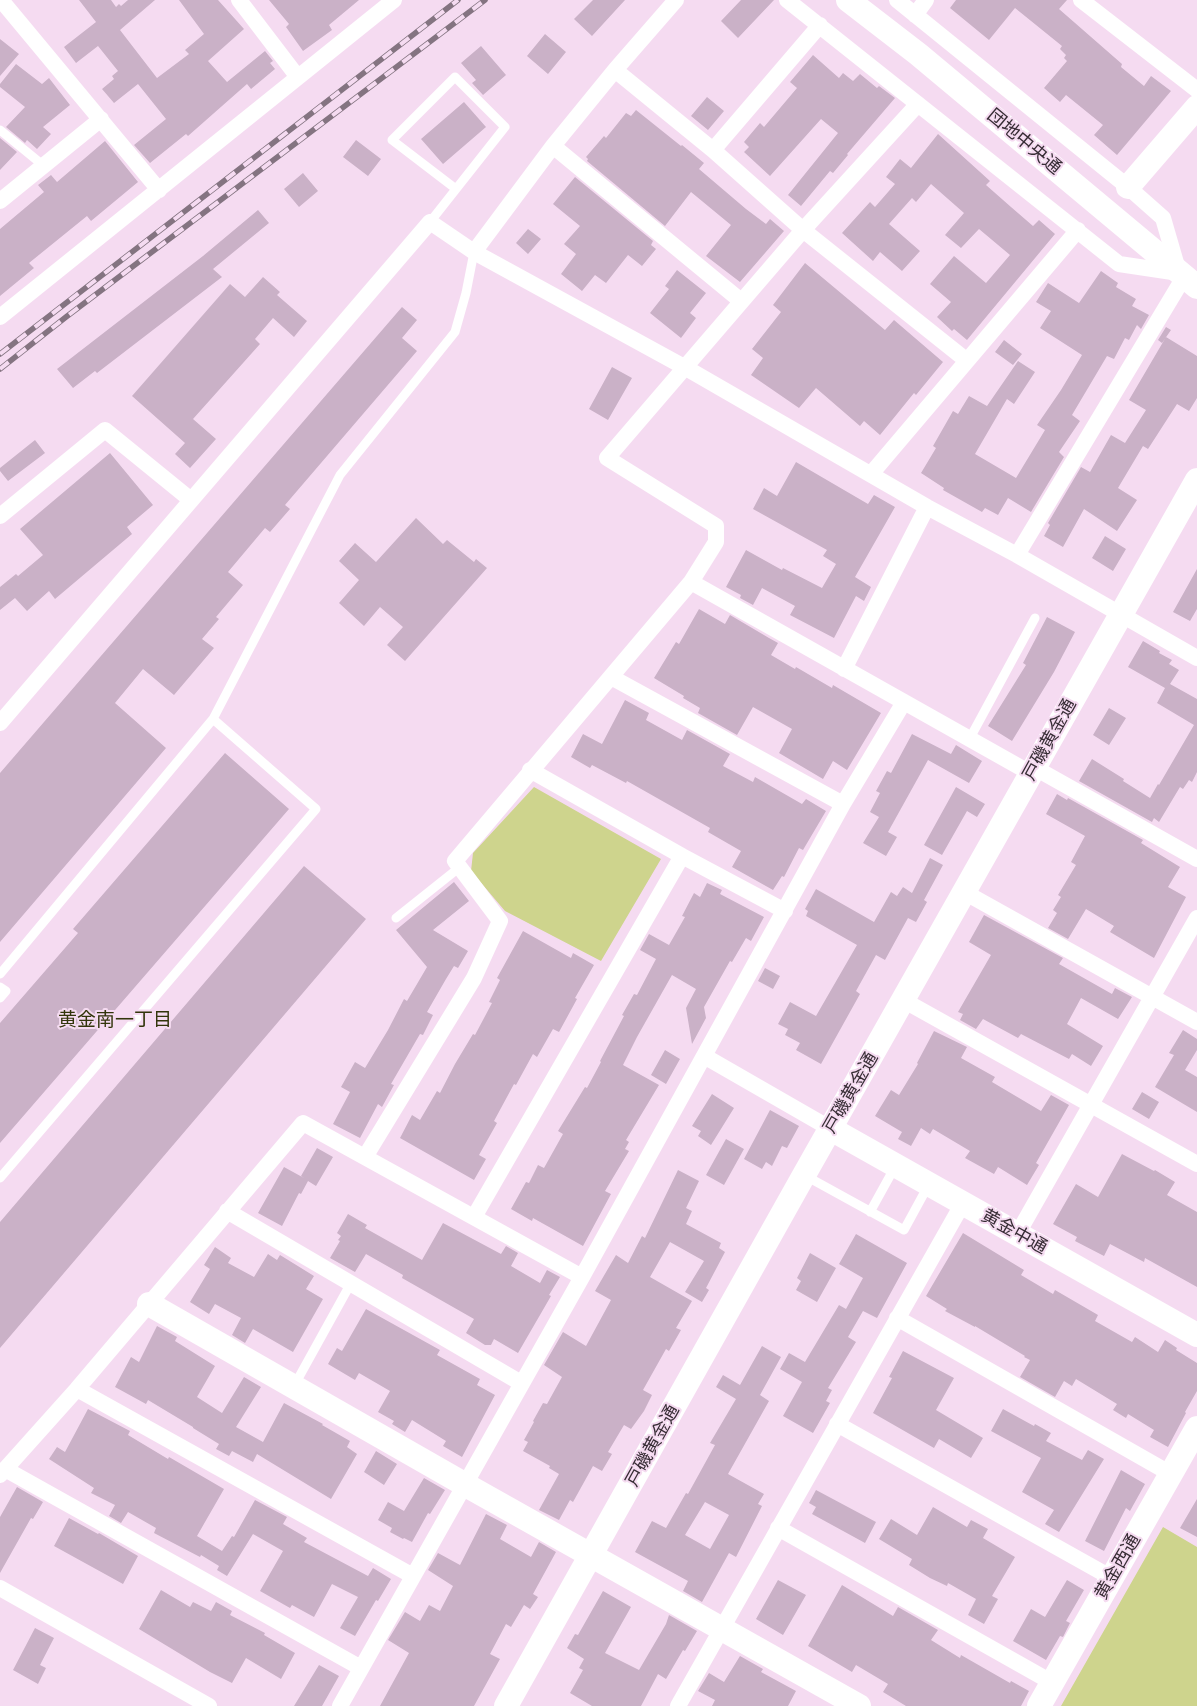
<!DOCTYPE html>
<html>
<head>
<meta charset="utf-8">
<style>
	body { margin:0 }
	canvas { display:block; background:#f5dbf1 }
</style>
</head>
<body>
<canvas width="1197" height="1706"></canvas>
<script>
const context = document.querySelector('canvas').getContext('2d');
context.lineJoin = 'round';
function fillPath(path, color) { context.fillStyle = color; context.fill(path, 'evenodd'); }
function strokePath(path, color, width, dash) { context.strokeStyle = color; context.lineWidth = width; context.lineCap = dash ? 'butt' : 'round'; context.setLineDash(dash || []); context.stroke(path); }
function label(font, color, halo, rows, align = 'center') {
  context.font = font + ' Merriweather,"Noto Sans JP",serif'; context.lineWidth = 4; context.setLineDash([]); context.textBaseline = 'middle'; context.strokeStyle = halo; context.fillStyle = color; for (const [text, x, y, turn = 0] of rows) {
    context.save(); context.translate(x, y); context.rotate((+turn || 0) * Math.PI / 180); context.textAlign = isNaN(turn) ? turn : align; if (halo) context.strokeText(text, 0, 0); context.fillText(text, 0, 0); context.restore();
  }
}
fillPath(new Path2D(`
	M534,787l127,72 -60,102 -96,-50 -34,-40 2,-18z
	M1163,1527l34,20v159h-136z`), '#ced48d');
fillPath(new Path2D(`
	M79,0h32l5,7 3,-3 2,2 7,-6h27l-35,30 37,48 32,-24 -4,-4 19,-16 -25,-34h39l26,29 -36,32 19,21 38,-31 8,10 -3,2 5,6 -24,20 -4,-5 -59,52 -2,-2 -36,29 -16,-18 32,-26 -28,-35 -24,19 -12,-14 12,-10 -2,-3 6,-5 -20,-25 -22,17 -12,-16 32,-25z
	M269,0h90l-30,25 3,5 -29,21 -17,-24 3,-3z
	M593,0h32l-33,36 -18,-17z
	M741,0h33l-36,38 -17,-17z
	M956,0h111l-8,9 63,55 -1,3 23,19 7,-10 20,15 -54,64 -23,-20 9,-10 -37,-30 -6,7 -16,-14 23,-27 -3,-3 2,-3 -6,-6 2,-3 -47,-38 -26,32 -39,-32z
	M545,34l21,18 -18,22 -21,-18z
	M0,39l19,15 -19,22z
	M481,46l25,29 -23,20 -11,-12 4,-3 -15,-17z
	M813,55l26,23 4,-5 10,8 7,-7 17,14 2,-2 16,12 -48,56 1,1 -15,18 -3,-2 -29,35 -13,-11 50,-62 -17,-14 -51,57 -26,-24 5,-5 -5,-5 16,-19 4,4 33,-39 -7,-6z
	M16,64l26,20 7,-6 21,27 -27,22 8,7 -14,15 -10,-9 -2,3 -19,-16 19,-20 -25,-20v-3z
	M707,97l17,14 -16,19 -17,-14z
	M464,102l22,25 -43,37 -22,-25z
	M636,110l45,36 1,-1 22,18 -5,6 47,40 20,15 4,-5 14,12 -44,51 -34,-26 25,-31 -40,-33 -26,34 -78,-65 1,-2 -2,-2 18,-21 2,2 20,-25 5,3z
	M938,134l52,47 -4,4 25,22 22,19 6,-6 16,14 -88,106 -13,-11 -2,2 -15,-14 14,-15 -21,-18 24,-28 32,27 24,-28 -31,-26 -18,19 -16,-13 19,-22 -33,-29 -15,18 -4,-4 -23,26 31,27 -18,20 -22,-19 -7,9 -31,-28 28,-31 5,5 20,-23 -9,-7 14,-18 11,9z
	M0,138l17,14 -17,18z
	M356,140l25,19 -13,17 -25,-19z
	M105,141l33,41 -47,39 -4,-5 -58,47 5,5 -34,28v-67l44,-37 -6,-7 13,-10 6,7z
	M303,173l15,18 -19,16 -15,-18z
	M575,177l78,64 -2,4 5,4 -14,17 -14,-11 -22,28 -11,-8 -13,16 -21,-17 15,-20 -12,-10 16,-18 -27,-22z
	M258,210l11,13 -56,46 9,8 -125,96 -2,-2 -22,17 -16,-19 146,-113z
	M528,229l13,10 -13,15 -12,-11z
	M805,263l80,67 9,-10 49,42 -27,33 -2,-2 -34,42 -16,-14 -4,5 -44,-38 -17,20 -48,-33 12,-17 -11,-9 29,-37 -8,-7z
	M677,270l29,23 -16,20 6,5 -15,20 -31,-25 19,-24 -4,-3z
	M1101,271l17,12 -2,4 20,12 -4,7 17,9 -8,14 -4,-4 -8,15 -4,-2 -11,21 -7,-3 -35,59 8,6 -21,31 5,5 -33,55 -23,-14 -10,17 -13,-7 -3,4 -39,-22 1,-2 -23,-15 15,-25 -3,-2 20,-35 5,3 11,-18 18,10 31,-45 17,11 -21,32 -7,-5 -32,55 41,24 29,-48 -8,-5 24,-35 21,-35 -42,-27 11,-17 -15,-9 12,-19 31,20z
	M263,277l17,15 -3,3 30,26 -13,16 -21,-19 -18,21 5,5 -67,75 23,20 -26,29 -15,-14 10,-11 -53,-47 98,-112 15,13z
	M402,307l15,13 -15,18 15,13 -132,154 5,4 -20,23 -5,-4 -37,44 15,13 -27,32 3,2 -17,20 12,9 -40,47 -31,-26 -28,34 51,45 -166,194v-169z
	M1166,327l5,3 -9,13 -4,-3z
	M1166,337l31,19v42l-8,13 -12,-7 -29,45 -5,-3 -25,42 19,12 -20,31 -33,-22 -21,38 -19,-11 6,-11 -2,-2 33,-56 9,5 21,-37 14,8 21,-33 -17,-10z
	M1004,340l18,14 -9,11 -18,-13z
	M612,367l20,11 -24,42 -19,-11z
	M35,440l10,13 -37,28 -8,-10v-3z
	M110,453l43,52 -26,22 5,7 -77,65 -6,-8 -22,20 -12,-13 -15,12v-23l16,-13 2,2 25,-21 -23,-26z
	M796,462l72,42 6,-9 21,12 -40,70 16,10 -7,14 -8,-5 -22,42 -44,-23 5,-9 -33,-18 -9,17 -13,-7 1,-3 -15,-8 20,-37 36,20 1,-2 39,20 14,-24 -13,-8 4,-6 -74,-41 11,-21 13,8z
	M416,518l27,26 4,-4 27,22 2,-3 11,9 -82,93 -18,-16 16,-18 -23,-20 -16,19 -25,-23 20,-23 -20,-19 16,-18 21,19z
	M1105,536l21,13 -13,22 -21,-13z
	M1197,569v40l-7,12 -17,-9z
	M699,609l26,15 5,-9 39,23 9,5 -7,12 24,14 1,-2 36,21 1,-3 48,28 -34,57 -14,-9 -10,18 -44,-26 13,-24 -39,-22 -16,28 -39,-22 2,-5 -17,-10 1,-2 -30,-18 22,-36 3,2z
	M1047,617l28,15 -21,40 -42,69 -24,-15 38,-61 -3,-2z
	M1143,641l17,10 -1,2 13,7 -3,4 10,6 -9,14 27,15v73l-5,10 -3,-2 -6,9 -3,-2 -21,35 -5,-4 -2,4 -73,-41 13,-22 32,20 -1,2 27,17 8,-14 1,1 35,-60 -37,-22 8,-15 -37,-21z
	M625,700l24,13 -3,7 36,20 5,-10 43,24 -7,12 30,16 2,-5 47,27 4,-5 20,12 -23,39 -4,-2 -15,29 -2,-1 -9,14 -41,-23 9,-16 -33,-19 2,-4 -83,-47 -1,2 -34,-18 -2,3 -19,-11 12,-23 19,10z
	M1109,708l17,10 -17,27 -16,-10z
	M912,734l39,20 5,-9 26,16 -13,22 -41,-23 -40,72 9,5 -11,19 -23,-13 16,-26 -9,-5 10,-19 -4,-2 11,-20 4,2z
	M225,753l64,56 -289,334v-120l78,-90 -5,-4z
	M956,787l29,17 -8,13 -10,-6 -25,44 -18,-10z
	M1057,794l10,6 1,-2 75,42 -2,3 39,24 -12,20 18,10 -32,61 -44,-26 4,-6 -28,-17 -18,30 -20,-11 9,-15 -4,-3 8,-13 -3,-2 18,-30 -5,-3 14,-26 -39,-22z
	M930,858l13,7 -19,35 3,2 -11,20 -8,-4 -23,42 -9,-5 -20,36 4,3 -39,70 -25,-14 4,-7 -15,-8 3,-6 -10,-5 12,-22 26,14 41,-71 -51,-29 2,-5 -3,-2 11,-20 58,33 17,-30 6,4 6,-9 9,6z
	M304,866l62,53 -366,429v-126z
	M454,882l15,19 -36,29 35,21 -10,17 -4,-2 -8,13 -19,33 6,3 -10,20 -3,-1 -29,50 3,1 -12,22 -4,-3 -18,34 -27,-14 17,-32 -9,-5 14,-25 10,6 23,-38 16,-31 3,2 20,-34 -31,-37z
	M707,883l15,7 -2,4 44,23 -13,24 -5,-3 -14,24 -2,-1 -26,46 2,11 -14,26 -6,-36 10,-19 -24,-14 -35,62 -14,28 36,20 -33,55 3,2 -4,7 4,2 -24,40 6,3 -28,52 -50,-28 -1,3 -21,-12 15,-27 3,1 9,-18 6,3 19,-34 -5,-3 27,-44 2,1 14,-26 -1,-1 24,-45 -2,-1 12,-21 3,1 19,-36 -16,-9 9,-16 20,11 16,-28 -3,-1 12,-23 6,4z
	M984,915l79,43 -4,6 53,30 3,-6 17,9 -14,22 -37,-21 -14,26 36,22 -12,20 -19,-12 -3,5 -48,-25 -3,4 -35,-19 -7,10 -16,-9 3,-6 -5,-2 33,-57 -22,-13z
	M523,931l48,27 2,-5 21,12 -19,33 2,1 -18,33 -6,-3 -16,28 -4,-3 -17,31 -2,-1 -20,37 3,2 -18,32 7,4 -12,21 -74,-42 12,-23 8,5 17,-29 3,2 15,-29 18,-30 2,1 17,-32 -3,-1 11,-22 -3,-2z
	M765,968l15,8 -7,13 -15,-8z
	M1183,1030l14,9v11l-12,20 12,7v35l-42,-25 19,-32 -5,-2z
	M934,1031l33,16 -6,11 34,19 -3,5 49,29 10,-16 18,10 -33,58 3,2 -12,20 -29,-18 -4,7 -29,-16 5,-7 -37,-22 -3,5 -9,-6 -10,18 -13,-7 4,-7 -27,-16 16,-26 8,5 19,-31 -1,-1z
	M665,1050l15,9 -14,25 -15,-9z
	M1142,1092l17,10 -10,17 -17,-10z
	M712,1094l22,14 -23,37 -13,-9 3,-5 -9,-5z
	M770,1110l29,16 -12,22 -5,-2 -10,20 -6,-4 -4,7 -18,-10z
	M726,1139l18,10 -20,36 -18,-10z
	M317,1148l16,9 -17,29 -8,-5 -7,13 -2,-1 -17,33 -24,-13 26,-46 20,11 -3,-2z
	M1122,1154l32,17 1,-1 20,12 -8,13 30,17v75l-52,-29 -1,4 -34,-18 -6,12 -29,-15 2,-4 -24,-13 23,-40 22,13z
	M678,1170l21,11 -13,27 6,3 -6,13 35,19 -2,5 6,4 -19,36 3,2 -7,12 -17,-10 19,-31 -34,-19 -20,35 42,24 -16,27 5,2 -12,21 -3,-2 -23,41 9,5 -8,16 -13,18 -7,-4 -16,27 4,2 -10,17 -9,-5 -20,36 -3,-2 -11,20 -20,-10 20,-36 -10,-6 1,-2 -27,-15 5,-9 -4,-2 10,-18 -1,-1 10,-18 4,1 15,-27 -18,-12 19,-33 23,14 25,-46 -16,-9 21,-36 12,8 14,-27 3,2z
	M348,1214l19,11 -2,3 57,32 21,-37 58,31 5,-8 12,7 -7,13 29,17 7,-13 13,7 -11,18 2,1 -33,57 -24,-14 -3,6h-6l-19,-12 8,-14 -72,-41 1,-3 -37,-21 -11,18 -25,-14 10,-17 -2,-1 3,-4 -4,-3z
	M963,1233l61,37 -3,5 32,19 2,-4 43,25 -3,6 37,21 3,-5 23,15 7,-12 12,8 -1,2 21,13v28l-12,21 1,1 -18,34 -18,-10 4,-7 -26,-16 -2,4 -13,-8 4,-6 -41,-25 -4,7 -8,-5 -9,16 -35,-20 10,-17 -6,-3 1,-1 -50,-30v1l-30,-16 2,-2 -21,-13z
	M856,1234l51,29 -30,55 -14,-7 -15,26 8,5 -28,46 4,2 -6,11 4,2 -17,30 -30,-17 19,-34 -22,-13 9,-16 16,9 34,-57 7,4 17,-31 -24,-14z
	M215,1247l16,11 -3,5 26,14 14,-23 9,6 3,-5 34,21 -8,13 17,10 -30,53 -40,-23 -8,14 -13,-8 9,-17 -26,-14 -6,10 -19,-12 20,-33 -6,-4z
	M810,1253l26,15 -19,34 -21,-12 5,-9 -4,-3z
	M366,1309l74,41 -3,5 43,24 -3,6 18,10 -33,62 -19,-11 3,-5 -34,-21 -7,12 -13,-8 2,-3 -16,-9 12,-21 -31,-18 -4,7 -27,-16 9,-16 5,3z
	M157,1326l20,11 -2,4 40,25 -18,31 25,16 22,-36 17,10 -25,40 27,15 21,-39 39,21 -1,1 28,16 -3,6 10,7 -26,45 -74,-45 -4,8 -21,-11 -3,5 -13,-7 3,-5 -26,-16v-1l-45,-27 -2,4 -31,-17 16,-30 8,5z
	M762,1346l19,11 -21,38 9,6 -41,73 36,20 -6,10 4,2 -26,51 -7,-4 -27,49 -19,-11 5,-10 -53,-29 17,-31 14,7 20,-35 2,1 27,-49 -5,-2 26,-44 -20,-12 7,-12 17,10zM705,1502l24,13 -19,34 -25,-14z
	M903,1351l51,27 -18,32 47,28 -12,20 -32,-19 -5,9 -61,-35 19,-35 -3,-1z
	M88,1409l42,22 -2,4 40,24 1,-2 55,32 -27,47 25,15 10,-15 2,1 21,-37 32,17 -4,7 24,14 -3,4 64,34 5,-8 18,11 -13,22 -2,-1 -21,36 -15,-8 18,-31 -26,-13 -18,33 -22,-12 -2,3 -30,-17 23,-40 -30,-17 -26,42 -10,-6 2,-4 -18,-11 -1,2 -46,-24 2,-5 -28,-16 -7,11 -12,-7 6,-11 -24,-12 3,-5 -45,-29 8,-12 8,5z
	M1003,1409l31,17 1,-2 16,9 -5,8 36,19 6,-10 16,9 -45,73 -14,-8 9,-14 -32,-18 19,-34 -50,-27z
	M376,1451l21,13 -13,21 -20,-13z
	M1121,1470l24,14 -15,27 -4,-3 -22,43 -19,-10z
	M424,1478l21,12 -15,24 -2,-1 -16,29 -8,-4 -1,1 -13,-7 2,-4 -14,-8 10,-18 16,9z
	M17,1487l26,15 -10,17 -2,-1 -31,55v-56z
	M816,1490l60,32 -11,21 -53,-29 4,-7 -7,-4z
	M1197,1499v38l-17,-9z
	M933,1507l34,20 4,-7 17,9 -5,9 32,19 -23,39 6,3 -14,25 -16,-9 8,-16 -28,-16 -1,3 -17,-8 -21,-13 3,-6 -33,-20 12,-20 26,16z
	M486,1514l21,11 -7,14 31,18 8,-15 17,10 -23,42 5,3 -8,12 -6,-4 -13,22 -5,-3 -16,30 10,5 -26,47h-94l29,-53 -21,-13 17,-28 15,9 9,-16 11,6 13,-25 -25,-16 10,-17 22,12z
	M69,1518l29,16 1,-1 39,23 -15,28 -69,-38z
	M778,1580l28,15 -23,40 -27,-16z
	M1067,1580l17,10 -18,31 4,2 -7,14 -3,-1 -14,24 -33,-19 18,-32 14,8z
	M842,1585l51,31 5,-9 40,23 -7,10 29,18 1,-3 49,28 1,-2 18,10 -8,15h-115l-23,-14 5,-8 -32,-19 -4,7 -44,-26z
	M161,1590l29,17 3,-5 18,9 5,-9 16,9 -2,4 35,18 -1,2 31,18 -14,26 -35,-21 -14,25 -22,-11 -71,-43z
	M603,1591l28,16 -26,46 34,17 27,-46 3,-9 28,16 -12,20 -2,-1 -17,29 -8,-5 -17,32h-49l-22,-13 13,-23 -4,-2 5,-9 -17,-11 8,-14 3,1z
	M35,1628l19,10 -14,27 6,3 -8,16 -25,-14z
	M740,1656l23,13 -2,3 35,19 -8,15h-76l3,-6 -17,-9 11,-18 15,9z
	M319,1665l20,11 -17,30h-28z`), '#cab1c7');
strokePath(new Path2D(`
	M0,130l44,36
	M430,222l75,-95 -50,-50 -63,63 64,49
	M970,738l65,-120
	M396,918l64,-51
	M0,974l213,-255 127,-244 115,-143 11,-39 8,-41
	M0,987l6,4 -6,7
	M804,1175l100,55 24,-44
	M0,1178l316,-369 -103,-90
	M870,1212l26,-47
	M294,1386l57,-103`), '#fff', 9);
strokePath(new Path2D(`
	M1,0l158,190
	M239,0l58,76
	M676,0l-61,70 -62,76 -79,106 212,116 241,139 90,48 180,103
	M787,0l332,264 60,9 -16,-55 -35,-31 -231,-187
	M1081,0l116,90
	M915,15l11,-15
	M615,70l98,80 90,80 163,130
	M553,146l188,155
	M713,150l107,-125
	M0,201l101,-82
	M0,317l394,-317
	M871,474l207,-244
	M0,516l105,-86 86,70
	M1017,555l167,-278
	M691,582l341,192
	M844,669l83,-162
	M611,677l232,127
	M0,723l430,-501 44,30
	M1035,768l162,91
	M530,770l152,86 103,55
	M964,892l233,130
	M903,1000l294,164
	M704,1056l127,73
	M365,1157l109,-179 26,-57 -45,-60 236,-279 25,-40v-16l-109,-68 196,-228 115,-126
	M227,1211l294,172
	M474,1217l208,-361
	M1018,1233l179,-315
	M897,1318l274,156
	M77,1389l336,187
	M837,1424l275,154
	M5,1469l356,199
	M0,1475l77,-86 226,-266 279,154
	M778,1528l275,155
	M0,1588l209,118
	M340,1706l242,-429 261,-473 61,-102
	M678,1706l285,-503`), '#fff', 16);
strokePath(new Path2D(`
	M848,0l70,54 279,233
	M1128,187l69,-80
	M831,1129l366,206
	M149,1304l315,180 395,222
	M506,1706l298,-531 393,-695
	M1039,1706l158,-278`), '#fff', 24);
const rail = new Path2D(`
	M0,354l458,-354
	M0,369l66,-52 419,-317`);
strokePath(rail, '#847481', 5.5);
strokePath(rail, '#f5dbf1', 4, [11]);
label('18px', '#372d35', '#f5dbf1', [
	["団地中央通",1024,142,40],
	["戸磯黄金通",1050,740,-61],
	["戸磯黄金通",851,1093,-60],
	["黄金中通",1014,1232,29],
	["戸磯黄金通",653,1446,-61],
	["黄金西通",1118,1567,-60]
]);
label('19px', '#32350b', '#f5dbf1', [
	["黄金南一丁目",115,1021]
]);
</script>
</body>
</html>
